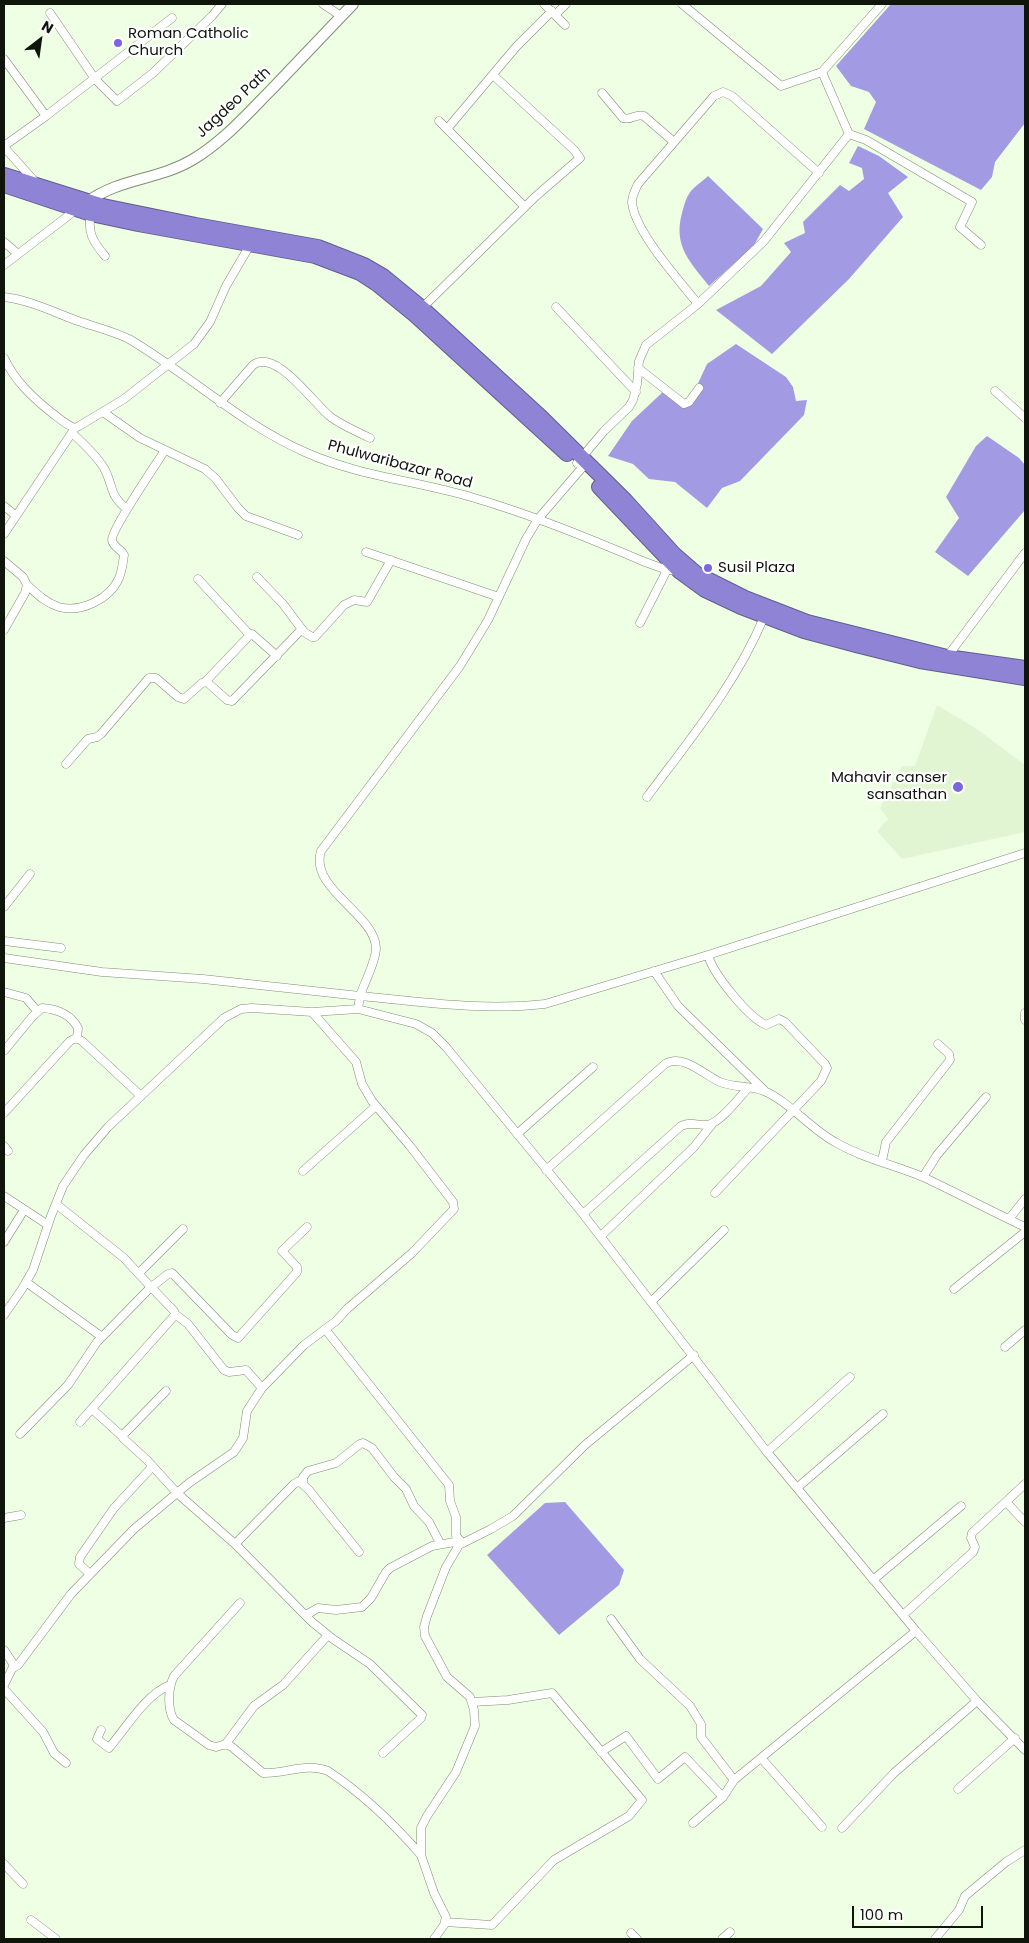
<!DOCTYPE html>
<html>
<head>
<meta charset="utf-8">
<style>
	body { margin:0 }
	#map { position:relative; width:1029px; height:1943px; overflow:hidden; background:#eeffe3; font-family:Poppins,sans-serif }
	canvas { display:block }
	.frame { position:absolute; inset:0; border:5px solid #10150c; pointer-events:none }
	.north { position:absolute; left:15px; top:15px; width:50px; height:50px; -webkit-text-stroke:4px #fff; paint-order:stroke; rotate:30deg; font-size:14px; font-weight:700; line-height:20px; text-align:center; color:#10150c }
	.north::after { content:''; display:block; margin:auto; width:18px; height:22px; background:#10150c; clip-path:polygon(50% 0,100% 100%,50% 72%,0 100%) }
	.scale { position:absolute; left:852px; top:1906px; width:131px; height:22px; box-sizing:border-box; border:2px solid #10150c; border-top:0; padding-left:6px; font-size:15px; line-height:18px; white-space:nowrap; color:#10150c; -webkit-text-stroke:4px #fff; paint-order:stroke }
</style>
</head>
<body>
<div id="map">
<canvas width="1029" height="1943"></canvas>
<div class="frame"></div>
<div class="north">N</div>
<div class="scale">100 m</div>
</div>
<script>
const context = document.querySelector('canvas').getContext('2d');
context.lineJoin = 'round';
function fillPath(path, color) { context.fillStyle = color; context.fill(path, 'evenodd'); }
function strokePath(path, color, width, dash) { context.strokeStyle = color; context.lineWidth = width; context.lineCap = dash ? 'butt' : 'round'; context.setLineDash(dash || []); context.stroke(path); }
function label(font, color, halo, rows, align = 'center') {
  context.font = font + ' Poppins,sans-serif'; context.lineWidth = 4.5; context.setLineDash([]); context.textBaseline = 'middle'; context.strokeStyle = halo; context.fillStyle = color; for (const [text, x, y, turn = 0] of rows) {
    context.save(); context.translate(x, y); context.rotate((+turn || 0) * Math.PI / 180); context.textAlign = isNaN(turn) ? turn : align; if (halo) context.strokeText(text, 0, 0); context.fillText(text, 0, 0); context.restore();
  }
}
fillPath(new Path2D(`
	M937,705l40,24 48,36v67l-123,27 -25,-28 11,-12 -8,-11 22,-42h13z`), '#e1f5d2');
fillPath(new Path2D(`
	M891,4h134v119l-30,39 -3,15 -11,13 -117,-61 12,-27 -7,-10 -18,-6 -15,-20z
	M858,146l21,10 29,21 -20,16 15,24 -54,62 -77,75 -56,-44 45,-24 30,-34 -7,-9 21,-10 -2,-11 37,-37 9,6 15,-12 -2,-11 -13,-5z
	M708,176l55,53 -10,18 -44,39c-19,-24 -36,-40 -27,-73 2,-7 4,-16 9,-22 4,-5 12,-10 17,-15z
	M736,344l50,33 7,10 3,14 11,-1 -3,15 -64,66 -18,7 -15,20 -32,-26 -26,-3 -16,-15 -25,-8 24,-35 34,-32 17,15 11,-12 13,-28z
	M987,436l32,22 6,7v45l-57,66 -33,-24 24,-34 -13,-21 30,-51z
	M565,1502l59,68 -5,15 -60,50 -72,-80 58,-52z`), '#a29ae3');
const street = new Path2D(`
	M323,4l18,12
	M544,4l21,21
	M682,4l99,82 41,-14 27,62 17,6 106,62 -12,25 21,18
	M50,13l45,66 22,22 36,-28 59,-57 10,-12
	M555,15l11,-11
	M4,59l42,57
	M822,72l60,-68
	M602,93l21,25c8,3 13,-5 21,-2l30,26
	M439,121l86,86
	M447,129l69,-82 36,-36
	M4,146l42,-30 126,-98
	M4,147l33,37
	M91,214c-4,18 2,28 14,42
	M4,242l14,12
	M4,265l73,-56
	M4,297c26,3 49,15 74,24 17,6 34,10 51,18 61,36 113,86 178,114 52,23 110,28 164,44 59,17 117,41 174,65l22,8 12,1
	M698,304c-18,-23 -64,-73 -66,-102 0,-6 3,-12 6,-18l76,-88 9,-4 9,4 87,77
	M556,307l80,85
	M422,308l113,-111 45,-39 -6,-8 -81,-75
	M4,358c11,23 28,39 48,55 7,5 14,12 23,15l4,-2 45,-27 70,-55 16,-22 16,-36 24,-41
	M638,368l46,36 5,-2 10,-14
	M995,391l30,27
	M220,403l33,-38c24,-17 61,40 79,53 12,8 25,14 38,20
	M103,412l37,26 65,31 11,10 22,29 8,8 52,19
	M72,433c11,10 24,22 32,35 10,18 4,26 23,41
	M587,462l-49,57 -12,20 -38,81 -28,46 -139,185c-12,38 54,63 55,97 0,14 -12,35 -16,48 62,6 123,15 185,8l163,-49 317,-102
	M577,463l27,-32 25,-24 4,-7 4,-16 2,-23 7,-16 52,-41 66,-63 85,-107
	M4,506l11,9
	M4,534l71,-106
	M366,552l133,45
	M4,561l19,16 4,8 -2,8 -21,37
	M257,577l26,27 21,28 8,5h3l29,-32 10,-5 13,2 24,-42
	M198,579l52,56
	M27,585c10,9 19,18 32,22 22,6 51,-8 60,-29 3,-7 4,-15 5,-23 -3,-6 -11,-8 -12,-15 -1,-10 45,-77 53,-90
	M640,623l27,-53
	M947,657l78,-104
	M205,682l45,-47 2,-1 25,22
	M66,764l22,-25 9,-2 4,-3 48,-56h7l22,19 6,2 18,-16 5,-1 20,18 5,1 70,-72
	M647,797c43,-58 89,-113 117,-180
	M4,907l26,-33
	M4,941l57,7
	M708,955c5,19 40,62 58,70l13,-6 6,3 40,42 2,4 -6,13 -106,112
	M4,958l98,14 101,7 157,17 -2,13
	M654,971l24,35 86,84
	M4,992l22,6 11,13
	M1025,1013v7
	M4,1051l28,-34 10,-9c15,1 29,7 36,20l-1,11
	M4,1113l66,-72 6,-3 6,3 59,55
	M517,1134l76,-67
	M4,1146l4,5
	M882,1161l4,-19 64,-82 -1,-6 -11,-10
	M546,1170l119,-106c18,-11 39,11 55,18 14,6 30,3 44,9 23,9 47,38 71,51 27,16 59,23 88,35 34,16 68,34 102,50
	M303,1171l73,-65
	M923,1177l14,-22 49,-58
	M4,1196l44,29
	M583,1214l98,-88c10,-5 17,0 27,-1 13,-3 31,-27 40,-37
	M1009,1219l16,-20
	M601,1236l93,-89 19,-24
	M4,1242l20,-32
	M139,1273l44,-44
	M26,1282l76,55
	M149,1289l19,-15 4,-1 60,62 6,3 59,-66v-5l-15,-16 25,-24
	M954,1289l71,-57
	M652,1301l72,-71
	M175,1314l13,10 36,46 5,2 17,-2 16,18
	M4,1315l18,-26 11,-19 18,-54 12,-30 21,-31 24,-28 116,-109 17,-9 11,-1 60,4 46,-3 58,15 16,9 14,14 137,167 184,238 149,179 61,70 48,49
	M325,1329l124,156 1,16 6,16v19l7,7
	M1005,1347l20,-17
	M166,1391l-42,43 -1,4 24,22 30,33 58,51 77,78 21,17 37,25 50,49 2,2 -1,3 -38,35
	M92,1409l31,28
	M80,1422l95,-107 -1,-4 -23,-24
	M20,1434l48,-49 29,-43 52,-53 1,-3 -26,-28 -68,-54
	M767,1452l83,-75
	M303,1483v-6l5,-6 28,-8 24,-19 3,-1 9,5 22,29 12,12 8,17 15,16 11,21
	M798,1487l85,-73
	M1007,1503l18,19
	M4,1518l17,-3
	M235,1544l59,-60 5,-3 10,9 50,62
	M90,1574l-11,-10 1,-7 34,-49 38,-41
	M873,1580l88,-74
	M240,1603l-66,73c-6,12 -7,33 0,44l35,25 7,2 10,-3 6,3 31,26c22,1 44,-11 65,-2 35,23 65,52 93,84
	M306,1615l12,-7 18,2 26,-3 9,-9 15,-26 4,-4 42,-22 28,-5
	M903,1615l70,-63 2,-5 -4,-9 1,-5 53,-49
	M611,1619l29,40 50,47 11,18v13l33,43 182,-149
	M4,1650l10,15 -10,20
	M13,1668l5,-3 53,-71 63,-65 55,-46 45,-31 9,-14 4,-27 15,-23 42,-43 32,-24 11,-12 65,-56 42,-44 -1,-7 -43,-56 -38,-45 -10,-17 -6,-22 -44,-50
	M4,1689l39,43 11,21 12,10
	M101,1730l-4,9 12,9c17,-20 37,-54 61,-63
	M225,1745l29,-39 29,-21 45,-50
	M601,1752l25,-16 32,43 27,-22 38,40
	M762,1759l60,68
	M958,1789l57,-51
	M693,1823l30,-26 11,-17
	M842,1828l52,-55 83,-72
	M4,1864l19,20
	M31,1920l25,19
	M445,1922l47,3 62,-65 75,-44 13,-16 -90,-107 -44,7 -36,2
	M631,1933l6,6
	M434,1939l10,-14 2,-8 -12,-24 -13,-38v-27l6,-12 29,-44 19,-46 -1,-16 -4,-13 -23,-20 -22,-41 -1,-9 3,-11 19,-49 13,-22 32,-16 22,-13 72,-71 109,-90
	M722,1939l8,-7
	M935,1939l24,-29 6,-14 41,-34 19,-12`);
const secondary = new Path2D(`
	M87,202c33,-24 71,-22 105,-42 31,-18 55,-46 80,-71 27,-28 54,-57 81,-85`);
const highway = new Path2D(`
	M4,175l99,31 93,19 122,22 46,18 19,11 39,32 120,110 84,83 48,53 23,20 48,24 62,24 140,35 78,11
	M4,185l87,29 47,10 177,32 45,17 17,11 38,31 152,139
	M599,487l80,84 26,19 36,17 63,24 52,14 64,16 105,17`);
strokePath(street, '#7f8e75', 9);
strokePath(secondary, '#7f8e75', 12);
strokePath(highway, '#625c8f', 16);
strokePath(street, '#fff', 8);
strokePath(secondary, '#fff', 10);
strokePath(highway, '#8e83d5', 14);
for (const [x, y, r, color] of [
	[118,43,5,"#7c65e0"],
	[708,568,5,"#7c65e0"],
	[958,787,6,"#7c65e0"]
]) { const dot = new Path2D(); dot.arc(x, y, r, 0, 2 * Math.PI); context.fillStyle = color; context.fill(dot); strokePath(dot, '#fff', 2); }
label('15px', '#10150c', '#fff', [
	["Roman Catholic",128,34],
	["Church",128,51],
	["Susil Plaza",718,568],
	["Mahavir canser",947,778,"right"],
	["sansathan",947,795,"right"]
], 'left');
label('15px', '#10150c', '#fff', [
	["Jagdeo Path",234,103,-43],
	["Phulwaribazar Road",400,465,15]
]);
</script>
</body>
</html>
